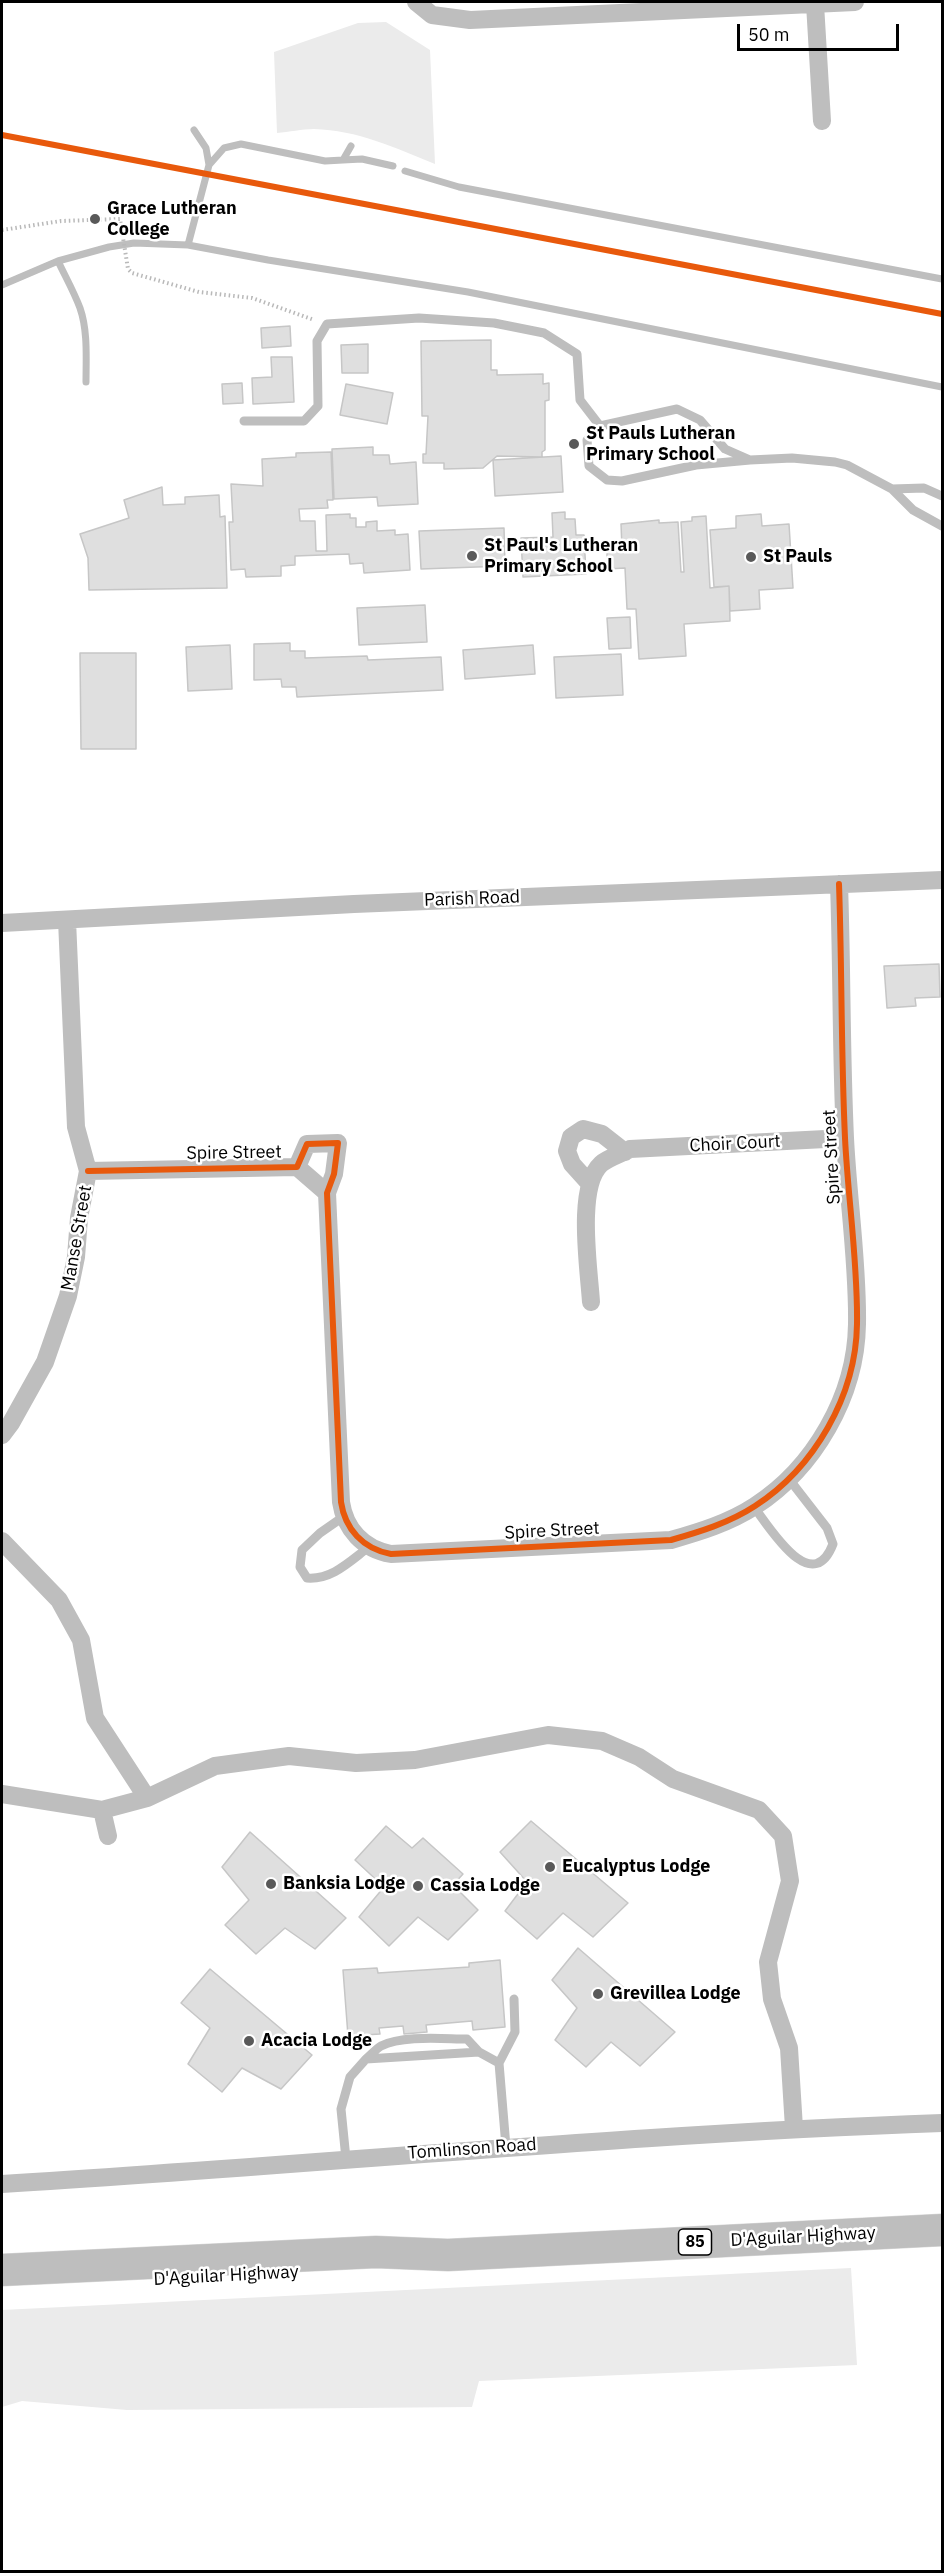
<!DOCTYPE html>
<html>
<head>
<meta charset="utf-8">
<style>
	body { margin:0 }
	#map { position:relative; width:944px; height:2573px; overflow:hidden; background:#fff; font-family:"IBM Plex Sans",sans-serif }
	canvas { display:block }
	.frame { position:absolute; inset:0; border:3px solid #000; pointer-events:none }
	.scale { position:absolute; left:737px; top:24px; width:162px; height:27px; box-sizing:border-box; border:3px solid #000; border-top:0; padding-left:8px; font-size:18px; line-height:21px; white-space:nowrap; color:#000; -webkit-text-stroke:4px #fff; paint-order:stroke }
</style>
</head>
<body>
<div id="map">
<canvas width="944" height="2573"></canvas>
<div class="frame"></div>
<div class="scale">50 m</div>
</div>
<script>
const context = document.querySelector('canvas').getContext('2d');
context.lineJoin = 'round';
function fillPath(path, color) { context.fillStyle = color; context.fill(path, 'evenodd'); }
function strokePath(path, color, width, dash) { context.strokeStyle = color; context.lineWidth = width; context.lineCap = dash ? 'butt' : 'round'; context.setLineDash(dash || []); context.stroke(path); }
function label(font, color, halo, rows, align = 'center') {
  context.font = font + ' "IBM Plex Sans",sans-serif'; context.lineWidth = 5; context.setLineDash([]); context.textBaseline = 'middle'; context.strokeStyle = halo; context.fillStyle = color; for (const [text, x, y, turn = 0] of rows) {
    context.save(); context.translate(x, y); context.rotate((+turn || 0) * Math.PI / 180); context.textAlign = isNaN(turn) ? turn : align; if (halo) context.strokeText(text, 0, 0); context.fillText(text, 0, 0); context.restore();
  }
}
fillPath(new Path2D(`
	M386,22l44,28 5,114c-39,-16 -78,-34 -121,-35 -12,0 -25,3 -37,4l-3,-81 84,-29z
	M851,2268l6,97 -378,16 -7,26 -345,3 -105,-9 -20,6v-97z`), '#ebebeb');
strokePath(new Path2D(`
	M194,130l12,18 3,17
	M343,160l19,-1 31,7
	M405,171l54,16 483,92
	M188,245l21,-80 15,-17 17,-4 84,17 18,-1 8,-14
	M58,261c7,15 16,31 22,47 8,23 6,50 6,74
	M2,285l56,-24 51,-14 25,-4 54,2 80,15 200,32 474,95`), '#bebebe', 7);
const building = new Path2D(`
	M290,326l1,20 -29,2 -1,-20z
	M491,340v30h6v5l46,-1v10l6,-1v17l-4,1v49l-3,2v5l-45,-1 -14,12 -39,1v-6h-21v-9h3l2,-38h-6l-1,-75z
	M368,344v29h-26l-1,-28z
	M271,357h21l2,45 -41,2 -1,-26 20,-1z
	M242,383l1,20 -20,1 -1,-20z
	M346,384l47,9 -6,31 -47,-9z
	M373,447v8h16l1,9 26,-2 2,42 -40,2 -1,-9 -43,2 -2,-50z
	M331,452l2,48h-6l1,8 -29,1 1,12h15l1,30h11l-1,-36 24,-1v4h6v9h10v-5l11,-1v10l18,-1v5l13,-1 2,36 -46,3 -1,-10 -13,1 -1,-10 -54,2v9l-14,1v10l-35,1 -1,-8 -14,1 -2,-48h4l-2,-38 32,2 -1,-27 34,-2v-4z
	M561,456l2,36 -68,4 -2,-36z
	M162,487l1,18 22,-1v-7l34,-2 1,22 5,-1 2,72 -138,2 -1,-32 -8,-24 49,-16 -5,-18z
	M565,512v7h10l1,16h8l2,39 -63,3 -2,-39 32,-1 -1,-24z
	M761,514l1,12 27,-2 4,64 -34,2 1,19 -30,2 -1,-25 -15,1 -4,-57 26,-2v-12z
	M706,516l4,72 19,-2 1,35 -46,3 2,32 -47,3 -3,-50h-9l-2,-41 -18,1v-18h13l2,-3 -1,-24 38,-4v3l19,-1 3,50h3l-3,-50 11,-1v-4z
	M504,528l1,38 -84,3 -2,-38z
	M425,605l2,37 -68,3 -2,-37z
	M630,617l1,31 -22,1 -2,-31z
	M290,643v8h15v7l62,-2 1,4 73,-3 2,33 -146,7 -1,-10h-14l-1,-8 -27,1v-36z
	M230,645l2,44 -44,2 -2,-44z
	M533,645l2,29 -70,5 -2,-29z
	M80,653h56v96h-55z
	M621,654l2,41 -67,3 -2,-41z
	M939,964l1,33 -25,1 1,8 -29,2 -3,-42z
	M531,1821l97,82 -35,34 -30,-24 -26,26 -32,-28 22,-29 -27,-30z
	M386,1826l26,22 11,-10 40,36 -10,11 25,25 -30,30 -30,-23 -29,29 -30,-29 25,-30 -29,-27z
	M250,1832l96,86 -31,31 -30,-21 -29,26 -31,-29 24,-25 -27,-33z
	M578,1948l97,84 -35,34 -29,-24 -25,25 -31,-27 22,-32 -25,-28z
	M500,1960l5,67 -32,3 -1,-9 -46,4 1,7 -23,2 -1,-8 -24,2 1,6 -32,2 -5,-66 34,-2 1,5 91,-6v-4z
	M210,1969l102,86 -31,34 -39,-21 -20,24 -34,-28 22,-36 -29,-25z`);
fillPath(building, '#dfdfdf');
strokePath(building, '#c6c6c6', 1.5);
const highway = new Path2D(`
	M2,2270l374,-18 72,3 494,-25`);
strokePath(highway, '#dbdbdb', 33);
strokePath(new Path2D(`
	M2,230l59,-9 59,-2 8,50 4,4 67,19 53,6 62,22`), '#b9b9b9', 4, [1.5, 3]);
strokePath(new Path2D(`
	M244,421h60l14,-15 -1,-65 10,-17 92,-6 75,5 50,10 33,21 3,46 20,26
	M750,460l-25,-11 -25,-29 -23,-11 -77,17 -13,14 2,26 18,14 15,1 74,-16 54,-5 42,-2 43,4 12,3 45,24 21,21 29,16
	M892,489l32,-1 18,8
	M754,1507c16,21 58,91 79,37l-6,-16 -38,-49
	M343,1517l-23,16 -18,17 -2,17 7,11c25,2 43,-17 62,-31
	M366,2059c5,-4 10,-10 15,-13 22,-11 62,-7 86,-7l12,13
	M506,2147l-7,-84 16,-31 -1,-33
	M346,2159l-5,-50 9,-32 16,-18 113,-7 20,11`), '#bebebe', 9);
strokePath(new Path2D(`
	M416,2l16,13 38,5 385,-18
	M815,4l7,117
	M2,923l352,-19 588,-24
	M297,1167l30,26
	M88,1171l209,-4 10,-23 31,-1 -4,31 -7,19 14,309c4,27 22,47 50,52l280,-14c28,-8 58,-17 84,-34 59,-38 101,-110 102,-182 1,-61 -9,-125 -12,-186 -4,-85 -3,-169 -6,-254
	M590,1184l-18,-20 -5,-13 4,-14 12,-8 19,5 23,18
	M591,1302c-2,-33 -15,-115 10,-138 7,-6 20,-10 29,-15l215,-11
	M2,1435l9,-12 34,-61 23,-66 8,-39 3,-39 9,-47 -12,-44 -9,-207
	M2,1541l57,59 22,40 14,78 52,80
	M2,1794l100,16
	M108,1836l-6,-26 45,-12 68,-32 74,-10 67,7 59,-3 133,-25 54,6 37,16 34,22 86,31 24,26 7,45 -22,81 4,37 17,49 5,80
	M2,2184c313,-19 626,-50 940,-61`), '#bebebe', 18);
strokePath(highway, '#bebebe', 32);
strokePath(new Path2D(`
	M2,135l940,179
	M88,1171l209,-4 10,-23 31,-1 -4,31 -7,19 14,309c4,27 22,47 50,52l280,-14c28,-8 58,-17 84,-34 59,-38 101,-110 102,-182 1,-61 -9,-125 -12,-186 -4,-85 -3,-169 -6,-254`), '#e8590c', 6);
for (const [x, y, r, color] of [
	[95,219,6,"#595959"],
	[574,444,6,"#595959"],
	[472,556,6,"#595959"],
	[751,557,6,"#595959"],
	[550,1867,6,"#595959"],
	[271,1884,6,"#595959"],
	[418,1886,6,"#595959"],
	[598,1994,6,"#595959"],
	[249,2041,6,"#595959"]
]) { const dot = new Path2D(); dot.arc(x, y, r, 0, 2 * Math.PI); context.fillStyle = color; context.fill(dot); strokePath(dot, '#fff', 2); }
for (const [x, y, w] of [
	[695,2242,33]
]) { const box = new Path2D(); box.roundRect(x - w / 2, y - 13, w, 26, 4.5); context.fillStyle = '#fff'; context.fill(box); strokePath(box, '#000', 1.5); }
label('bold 16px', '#000', null, [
	["85",695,2242]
]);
label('bold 18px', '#000', '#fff', [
	["Grace Lutheran",107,209],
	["College",107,230],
	["St Pauls Lutheran",586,434],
	["Primary School",586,455],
	["St Paul's Lutheran",484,546],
	["Primary School",484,567],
	["St Pauls",763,557],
	["Eucalyptus Lodge",562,1867],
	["Banksia Lodge",283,1884],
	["Cassia Lodge",430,1886],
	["Grevillea Lodge",610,1994],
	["Acacia Lodge",261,2041]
], 'left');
label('18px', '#000', '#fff', [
	["Parish Road",472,899,-2],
	["Choir Court",735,1144,-3],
	["Spire Street",234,1153,-1],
	["Spire Street",832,1157,-93],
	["Manse Street",77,1238,-80],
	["Spire Street",552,1531,-3],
	["Tomlinson Road",472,2149,-4],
	["D'Aguilar Highway",803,2237,-3],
	["D'Aguilar Highway",226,2276,-3]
]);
</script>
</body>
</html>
